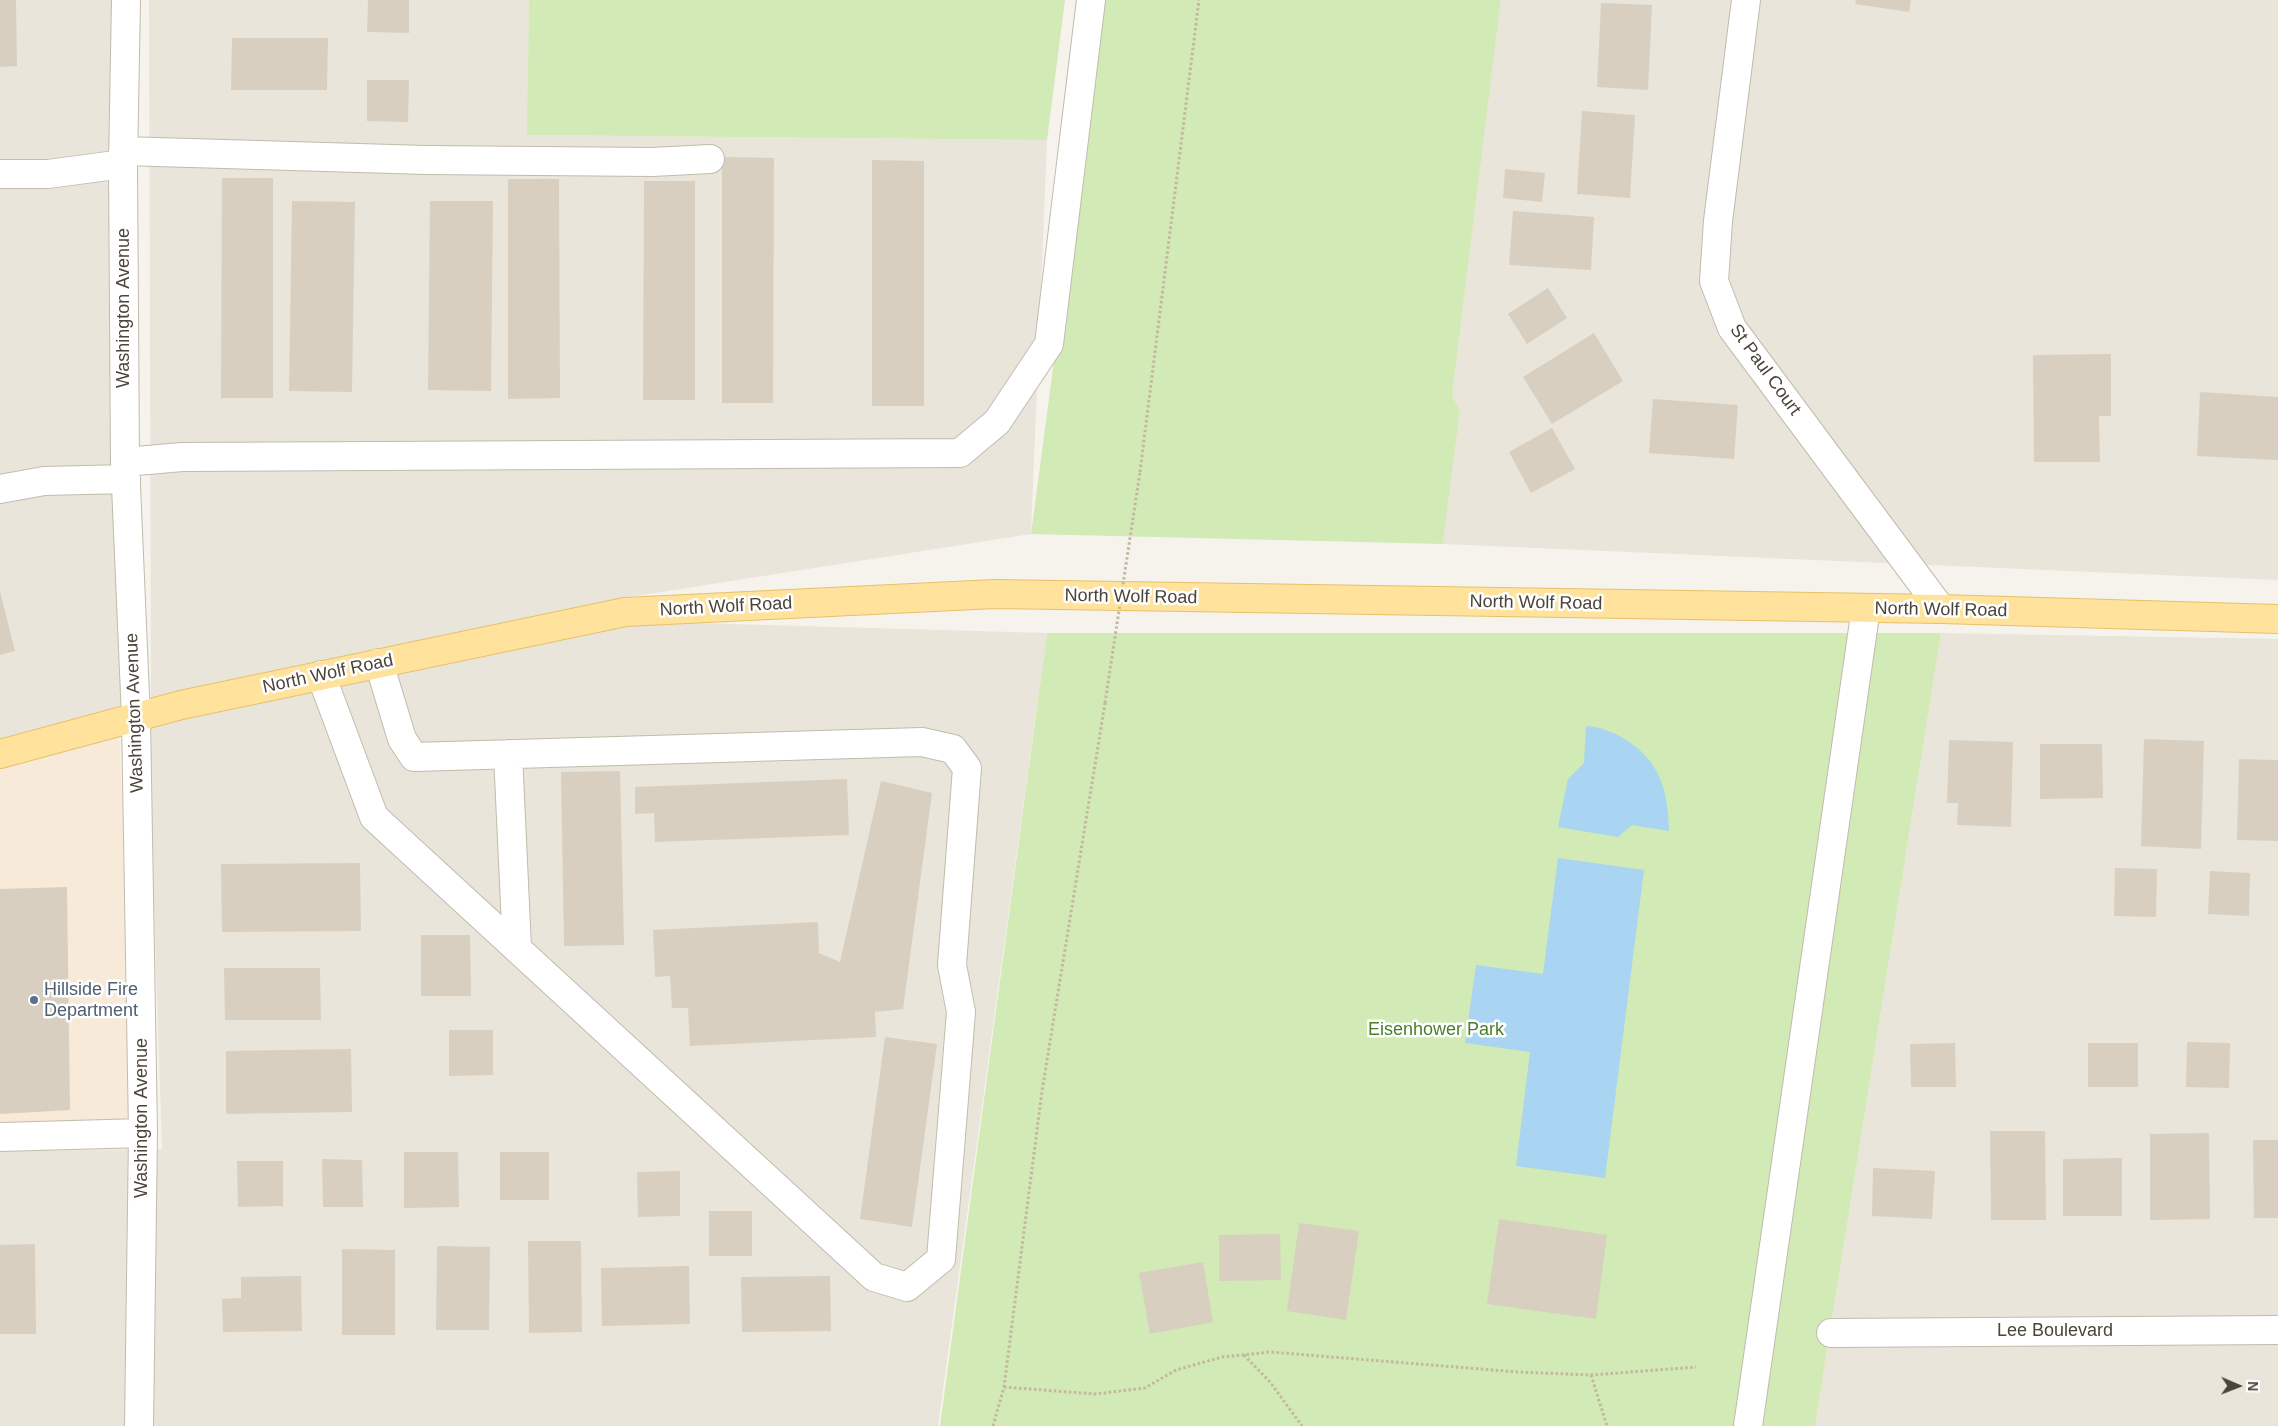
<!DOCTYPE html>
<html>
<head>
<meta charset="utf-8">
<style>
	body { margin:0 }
	#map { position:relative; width:2278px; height:1426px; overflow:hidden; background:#f6f3ec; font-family:Helvetica,sans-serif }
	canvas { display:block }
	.north { position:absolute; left:2213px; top:1361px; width:50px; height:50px; -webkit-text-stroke:4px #fff; paint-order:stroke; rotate:91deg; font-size:14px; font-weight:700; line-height:20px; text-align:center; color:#4b4439 }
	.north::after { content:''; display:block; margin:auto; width:18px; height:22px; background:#4b4439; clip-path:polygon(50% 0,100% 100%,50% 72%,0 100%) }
</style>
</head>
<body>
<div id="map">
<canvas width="2278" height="1426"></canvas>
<div class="north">N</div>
</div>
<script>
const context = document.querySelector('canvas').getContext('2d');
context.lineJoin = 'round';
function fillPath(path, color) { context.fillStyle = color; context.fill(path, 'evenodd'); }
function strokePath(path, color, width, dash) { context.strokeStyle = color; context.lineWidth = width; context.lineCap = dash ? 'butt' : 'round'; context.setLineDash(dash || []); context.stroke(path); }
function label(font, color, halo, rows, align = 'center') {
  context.font = font + ' Helvetica,sans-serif'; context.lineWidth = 5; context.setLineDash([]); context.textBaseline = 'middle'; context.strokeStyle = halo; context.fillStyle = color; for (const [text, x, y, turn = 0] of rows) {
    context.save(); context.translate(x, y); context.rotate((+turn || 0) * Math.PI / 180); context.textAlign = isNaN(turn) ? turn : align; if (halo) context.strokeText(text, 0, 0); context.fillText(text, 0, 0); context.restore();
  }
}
fillPath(new Path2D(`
	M0,0h115l-4,466 14,243 -125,32z
	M149,0h380l-1,135 519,5 -16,394 -408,64 -472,103z
	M1501,0h777v580l-835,-36 17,-134 -8,-14z
	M625,621l422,12 -109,793h-938v-275l162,-2 -14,-424z
	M1941,633l337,6v787h-463z`), '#eae5da');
fillPath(new Path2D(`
	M119,735l20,415 -139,1v-388z`), '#f7ead8');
fillPath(new Path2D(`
	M529,0h536l-18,140 -520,-5z
	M1102,0h399l-49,396 8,14 -17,134 -412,-10z
	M1047,633h894l-126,793h-875z`), '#d2eab5');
fillPath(new Path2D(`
	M1586,726c14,1 25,5 37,12 37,22 45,52 46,93l-37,-6 -14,12 -60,-10 10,-48 16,-16z
	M1558,858l86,12 -39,308 -89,-12 14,-114 -65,-9 11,-78 67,9z`), '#a9d4f2');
fillPath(new Path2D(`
	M0,0h16l1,66 -17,1z
	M368,0h41v33l-42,-1z
	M1856,0h55l-2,12 -54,-8z
	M1601,3l51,2 -4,85 -51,-3z
	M232,38h96l-1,52h-96z
	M367,80h42l-1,42 -41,-1z
	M1582,111l53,4 -5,83 -53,-4z
	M722,157l52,1 -1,245h-51z
	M872,160l52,1v245h-52z
	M1505,169l40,4 -3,29 -39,-4z
	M222,178h51v220h-52z
	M508,179h51l1,219 -52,1z
	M644,181h51v219h-52z
	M292,201l63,1 -3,190 -63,-1z
	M430,201h63l-2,190 -63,-1z
	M1513,211l81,6 -3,53 -82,-5z
	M1548,288l19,30 -40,26 -19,-30z
	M1594,333l29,48 -71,43 -29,-47z
	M2111,354v62h-12l1,46h-66l-1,-107z
	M2200,392l78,5v63l-81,-4z
	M1653,399l85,6 -4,54 -85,-6z
	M1552,428l23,41 -44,24 -22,-41z
	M0,591l15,60 -15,4z
	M2144,739l60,2 -3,108 -60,-3z
	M1949,740l64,2 -2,85 -54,-2 1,-22h-11z
	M2040,744h62l1,54 -63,1z
	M2239,759l39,1v81l-41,-1z
	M620,771l4,174 -60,1 -3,-174z
	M847,779l2,56 -194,7 -1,-29 -19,1v-27z
	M881,781l51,12 -29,216 -28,3 1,25 -186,9 -2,-38h-16l-2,-32 -15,1 -2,-47 165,-8 1,31 21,9z
	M360,863l1,68 -139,1 -1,-68z
	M2115,868l42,1 -1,48 -42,-1z
	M2210,871l40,2 -1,43 -41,-2z
	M67,887l3,223 -70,4v-225z
	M421,935h49l1,61h-50z
	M224,968h96l1,52h-96z
	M449,1030h44v45l-44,1z
	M885,1037l52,7 -25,183 -52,-8z
	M2187,1042l43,1 -1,45 -43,-1z
	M1955,1043l1,44h-45l-1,-43z
	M2088,1043h50v44h-50z
	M351,1049l1,63 -126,2v-63z
	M1990,1131h55l1,89h-55z
	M2209,1133l1,86 -60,1v-86z
	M2253,1140h25v78h-24z
	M404,1152h54l1,55 -55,1z
	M500,1152h49v48h-49z
	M2122,1158v58h-59v-57z
	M322,1159l40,1 1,47h-40z
	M237,1161h46v45l-45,1z
	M1873,1168l62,3 -3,48 -60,-3z
	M680,1171v45l-42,1 -1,-45z
	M709,1211h43v45h-43z
	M1499,1219l108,16 -11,84 -109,-15z
	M1299,1223l60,8 -13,89 -59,-9z
	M1280,1234l1,46 -62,1v-46z
	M528,1241h53l1,91 -53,1z
	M35,1244l1,90h-36v-89z
	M437,1246l53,1 -1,83h-53z
	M342,1249l53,1v85h-53z
	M1203,1262l10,60 -63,12 -11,-61z
	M689,1266l1,58 -88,2 -1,-58z
	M301,1276l1,55 -79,1 -1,-33 19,-1v-21z
	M830,1276l1,55 -89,1 -1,-55z`), '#d8cfc1');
const minor = new Path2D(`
	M126,0l-3,164 2,298 11,256 7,415 -4,293
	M1746,0l-28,221 -4,60 18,47 209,281
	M123,151l303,9 226,2 58,-3
	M0,174h48l75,-10
	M125,462l57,-5 778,-4 37,-31 52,-78 42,-344
	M0,489l44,-8 82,-2
	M321,675l53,142 500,460 33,10 34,-28 20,-247 -9,-47 15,-197 -14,-19 -31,-7 -508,15 -12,-18 -23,-76
	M508,754l9,194
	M0,1137l143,-4
	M1831,1333l447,-3
	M1748,1426l118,-818`);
const major = new Path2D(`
	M0,754l181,-49 444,-93 370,-18 946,15 337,10`);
strokePath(minor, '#c2bbae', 30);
strokePath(major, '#e6c16a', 30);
strokePath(new Path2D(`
	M1140,472l59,-472
	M1244,1355l26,27 32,44
	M1591,1375l16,51
	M1004,1387l91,7 50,-6 31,-18 46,-13 48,-5 248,20 73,3 105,-8
	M993,1426l11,-39 38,-296 63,-388`), '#c4b79f', 3, [2.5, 2.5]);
strokePath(minor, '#fff', 28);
strokePath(major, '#ffe39c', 28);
strokePath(new Path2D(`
	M1105,703l35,-231`), '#c4b79f', 3, [2.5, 2.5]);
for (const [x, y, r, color] of [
	[34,1000,5,"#5c6f8a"]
]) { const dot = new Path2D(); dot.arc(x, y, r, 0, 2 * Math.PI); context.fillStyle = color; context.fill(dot); strokePath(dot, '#fff', 2); }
label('18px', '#4b4439', '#fff', [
	["Washington Avenue",124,308,-90],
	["St Paul Court",1765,370,54],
	["North Wolf Road",1131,597,1],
	["North Wolf Road",1536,603,1],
	["North Wolf Road",726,607,-3],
	["North Wolf Road",1941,610,1],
	["North Wolf Road",328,674,-12],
	["Washington Avenue",135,713,-92],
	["Washington Avenue",142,1118,-90],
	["Lee Boulevard",2055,1331]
]);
label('18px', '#4e5e75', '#fff', [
	["Hillside Fire",44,990],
	["Department",44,1011]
], 'left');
label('18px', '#4a7f2a', '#fff', [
	["Eisenhower Park",1436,1030]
]);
</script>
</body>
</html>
